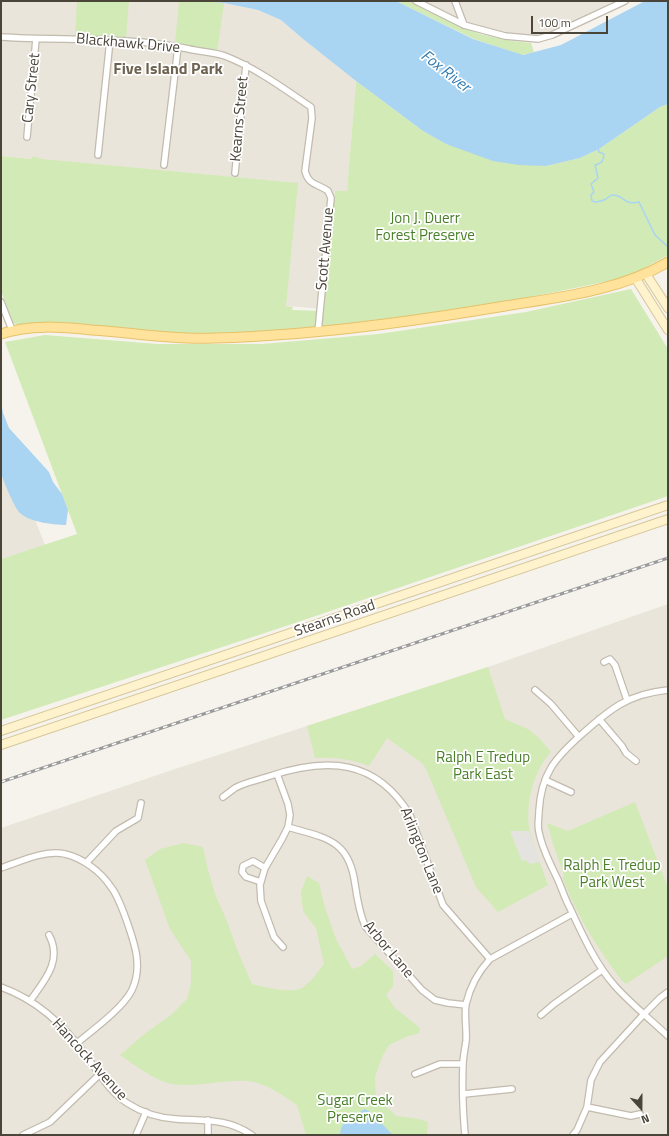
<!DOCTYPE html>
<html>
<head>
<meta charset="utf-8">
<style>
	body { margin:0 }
	#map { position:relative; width:669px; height:1136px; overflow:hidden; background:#f6f3ec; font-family:"Titillium Web",sans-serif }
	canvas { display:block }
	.frame { position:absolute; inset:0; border:2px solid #4b4439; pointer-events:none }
	.north { position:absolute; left:621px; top:1088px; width:40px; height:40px; -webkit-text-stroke:3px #fff; paint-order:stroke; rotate:159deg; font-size:11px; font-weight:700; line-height:16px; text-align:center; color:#4b4439 }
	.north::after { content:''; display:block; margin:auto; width:14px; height:18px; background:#4b4439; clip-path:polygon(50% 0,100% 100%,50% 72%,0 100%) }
	.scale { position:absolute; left:531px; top:16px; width:77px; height:18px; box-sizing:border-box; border:2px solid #4b4439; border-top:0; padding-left:5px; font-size:12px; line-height:14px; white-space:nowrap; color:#4b4439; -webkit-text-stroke:3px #fff; paint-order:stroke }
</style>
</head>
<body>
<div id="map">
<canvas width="669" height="1136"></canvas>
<div class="frame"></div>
<div class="north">N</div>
<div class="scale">100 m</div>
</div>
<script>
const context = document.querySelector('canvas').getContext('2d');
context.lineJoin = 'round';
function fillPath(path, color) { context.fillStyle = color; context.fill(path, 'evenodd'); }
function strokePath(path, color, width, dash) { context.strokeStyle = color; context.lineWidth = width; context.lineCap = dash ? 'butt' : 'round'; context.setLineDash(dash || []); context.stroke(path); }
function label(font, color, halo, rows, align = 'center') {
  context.font = font + ' "Titillium Web",sans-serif'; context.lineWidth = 3.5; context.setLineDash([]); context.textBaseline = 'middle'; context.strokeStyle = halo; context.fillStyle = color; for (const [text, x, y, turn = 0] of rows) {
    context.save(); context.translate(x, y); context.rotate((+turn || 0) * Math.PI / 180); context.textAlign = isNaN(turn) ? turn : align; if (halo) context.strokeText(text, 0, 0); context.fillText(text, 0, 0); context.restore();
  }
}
fillPath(new Path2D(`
	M1,1h202l21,2 34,7 23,10 22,19 53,42 -9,111 -12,-1 -12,118 -47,-4 9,-123 -284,-26z
	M419,1h198l-47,25 -34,15 -57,-12z
	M1,433l44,112 -44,14z
	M668,604v531h-667v-307l174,-59 313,-102z`), '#eae5da');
fillPath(new Path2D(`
	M77,1h52l-3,38 -51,-3z
	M179,1h24l21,2 -7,49 -42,-9z
	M396,1h14l17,10 53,23 32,7 19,2 3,9 -12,3 -48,-16z
	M356,81l67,50 23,13 100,22 34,-8 19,-9 61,-42 8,-3v151l-29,16 -20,8 -113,23 -103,17 -108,11 -70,4 -55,-1 -152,-8 -5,-2 -12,-32v-135l31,3v-2h4l6,2 256,24 -12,123 7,1 -1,3 31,1 12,-120h12z
	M631,289l37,60v147l-373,127 -294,97v-161l76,-25 -72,-192 40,-7 112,9h105l117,-10 147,-22z
	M488,667l17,52 23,10 12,10 11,13c-18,20 -25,49 -22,75 1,5 3,11 5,17 4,14 9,27 14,41l-50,27 -22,-25 -50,-118 -4,-6 -35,-25 -18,28c-18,-7 -35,-9 -54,-8l-8,-32z
	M635,802l33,86v68l-42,28 -4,-3c-24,-32 -45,-65 -59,-102l1,-4 -11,-31 -6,-21 21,8z
	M184,843l19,4 4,19 8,28 11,25 12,33 14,32c12,3 40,10 50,4 9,-6 16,-16 22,-24l-8,-36 -13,-17 -2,-19 6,-16 12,7 6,25 11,31 16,30 9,-3 14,-12 18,17v15l-7,9 9,13 25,20 -1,5 -13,4 -17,8 -6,10 -8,22 1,19 20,20 23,3 9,3 -1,13h-121l-9,-30c-15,-10 -31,-22 -49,-24 -27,-2 -54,8 -80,2 -15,-4 -35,-19 -48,-28l27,-23 24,-17 16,-16 4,-16v-22l-21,-32 -25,-69 15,-11z`), '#d2eab5');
fillPath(new Path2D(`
	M510,831h19l11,31 -10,2 -4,-4 -4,1z`), '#e5e3e0');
fillPath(new Path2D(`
	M203,1h193l77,38 50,16 38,-10 84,-44h23v103l-8,3 -61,42 -19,9 -34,8 -27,-1 -26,-4 -47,-17 -23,-13 -67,-50 -53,-42 -22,-19 -23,-10 -34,-7z
	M1,403l2,10 6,15 40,44 4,10 9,12 6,16 -2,15c-12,0 -37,-3 -46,-12 -5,-4 -17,-33 -19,-40z
	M365,1109l5,3 23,23h-53c1,-16 13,-19 25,-26z`), '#a9d4f2');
strokePath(new Path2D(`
	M598,148l1,4 5,2c-1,8 -2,9 -9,11l3,13 -7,6 3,8 -3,3 1,6 3,1c3,0 6,-1 9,-2 3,-1 5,-4 8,-5 12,-1 11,11 27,7l16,33 12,11`), '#a9d4f2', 1.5);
const minor = new Path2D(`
	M416,1l48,24 41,11 33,3 14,-4 73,-34
	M455,1l9,24
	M1,37c63,4 126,-1 188,12 12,3 25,3 36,7 31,12 58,32 86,51l1,11 -7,53c4,15 12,12 23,20l3,7 -13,134
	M27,137l9,-98
	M98,155l12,-115
	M164,165l14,-118
	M235,173l11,-108
	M1,302l11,28
	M604,662l6,-3 5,6 12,35
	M535,690l16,14 28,33
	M668,690c-40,4 -58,19 -87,45 -26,23 -40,39 -42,76 0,7 -2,15 0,21 3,17 12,33 19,48 4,9 7,19 12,28 12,26 26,57 45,78 15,17 36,34 53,50
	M599,719l23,27 4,7 10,8
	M277,774l11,30 2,11 -2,12 -6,12 -17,29 -5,17 1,16 13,36 9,10
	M545,780l26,12
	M223,797c4,-3 8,-6 12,-9 10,-6 24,-8 35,-12 57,-19 106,-17 140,39l33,90 47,54
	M288,827c37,11 61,12 67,57 2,14 4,28 10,42l57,64 13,10 13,3 18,2
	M86,863l30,-32 22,-13 3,-15
	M1,868c18,-6 45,-19 64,-14 18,4 36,18 46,33 9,11 26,60 26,74 1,10 -1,20 -5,29 -9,18 -39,40 -55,53
	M261,882l-15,-5 -4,-5 1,-6 10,-5 12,7
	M1,987c36,13 65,40 86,70 12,16 23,35 40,46 14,9 32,15 49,16 29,2 50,-1 76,16
	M30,1001c14,-20 33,-40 19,-66
	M541,1015l13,-11 48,-34
	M415,1074l25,-10h23
	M464,1094l48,-5
	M587,1107l44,9 9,-2
	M23,1135l27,-13 50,-48
	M136,1135l10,-23
	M208,1135v-15
	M465,1135c-2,-23 -3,-47 -2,-70 0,-8 2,-16 3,-24 1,-12 -2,-25 0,-37 4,-17 12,-32 24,-45l82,-45
	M573,1135l4,-5 10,-23 4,-27 9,-18 44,-48 16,-16 8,-6`);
const secondary = new Path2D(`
	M646,274l22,34
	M636,279l32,51
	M1,731l667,-226
	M1,745l667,-226`);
const primary = new Path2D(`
	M1,334c30,-10 60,-7 91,-4 31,2 63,7 95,8 29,1 59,-1 88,-3 78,-5 153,-16 230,-29 55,-9 114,-15 163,-44`);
strokePath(minor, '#c2bbae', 8);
strokePath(secondary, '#d6c79b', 10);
strokePath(primary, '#e6c16a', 11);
strokePath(minor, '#fff', 5.5);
strokePath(secondary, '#fff3cd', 8);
strokePath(primary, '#ffe39c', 9);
const rail = new Path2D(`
	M1,782l667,-224`);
strokePath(rail, '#9a9a9a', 3);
strokePath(rail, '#fff', 1.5, [4.5]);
label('15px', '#4b4439', '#fff', [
	["Blackhawk Drive",128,44,5],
	["Cary Street",32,88,-84],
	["Kearns Street",240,119,-85],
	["Scott Avenue",326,249,-85],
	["Stearns Road",335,619,-19],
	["Arlington Lane",421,851,68],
	["Arbor Lane",388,950,50],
	["Hancock Avenue",89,1060,48]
]);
label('15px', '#4a7f2a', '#fff', [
	["Jon J. Duerr",425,219],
	["Forest Preserve",425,236],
	["Ralph E Tredup",483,758],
	["Park East",483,775],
	["Ralph E. Tredup",612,866],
	["Park West",612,883],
	["Sugar Creek",355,1101],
	["Preserve",355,1118]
]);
label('bold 16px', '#6e6250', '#fff', [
	["Five Island Park",168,70]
]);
label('italic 16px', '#2e7ab2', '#fff', [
	["Fox River",445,72,38]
]);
</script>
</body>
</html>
